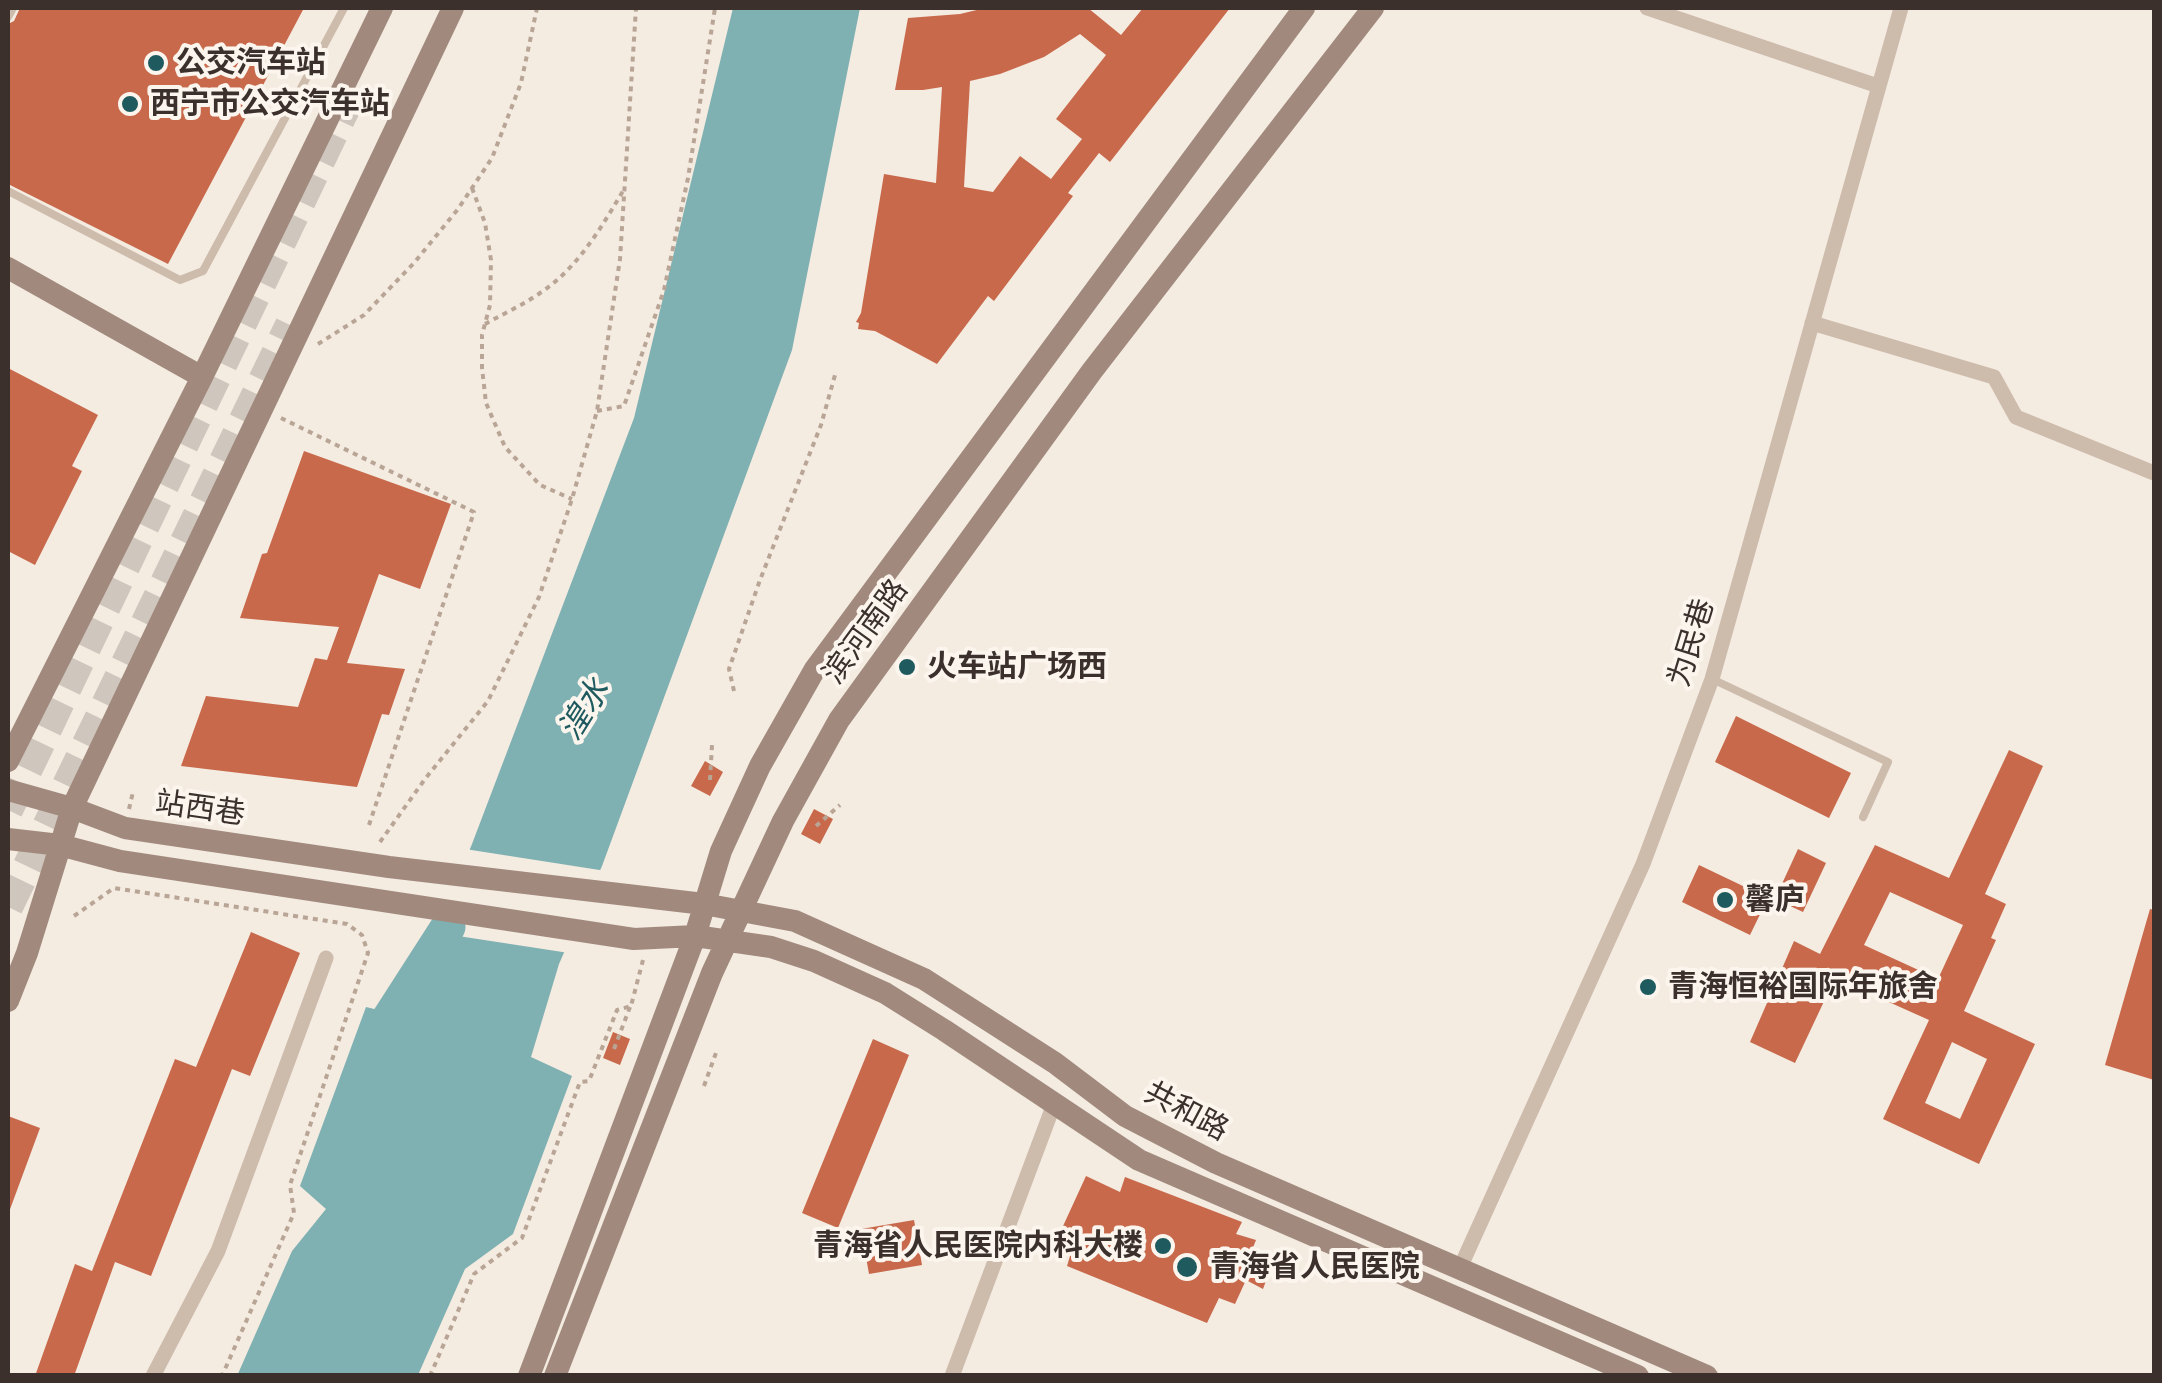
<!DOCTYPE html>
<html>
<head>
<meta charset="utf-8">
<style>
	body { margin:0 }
	#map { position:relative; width:2162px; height:1383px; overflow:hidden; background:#f4ebe1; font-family:Figtree,sans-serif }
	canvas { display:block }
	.frame { position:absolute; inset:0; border:10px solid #3b302b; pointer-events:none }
</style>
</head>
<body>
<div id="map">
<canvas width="2162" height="1383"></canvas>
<div class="frame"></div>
</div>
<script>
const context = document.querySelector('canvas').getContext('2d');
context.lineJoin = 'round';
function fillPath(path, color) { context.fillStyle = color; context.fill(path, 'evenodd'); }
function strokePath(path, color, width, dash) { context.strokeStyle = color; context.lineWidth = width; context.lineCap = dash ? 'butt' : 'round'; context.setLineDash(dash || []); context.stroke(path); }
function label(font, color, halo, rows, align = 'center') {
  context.font = font + ' Figtree,"Noto Sans SC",sans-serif'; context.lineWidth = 8; context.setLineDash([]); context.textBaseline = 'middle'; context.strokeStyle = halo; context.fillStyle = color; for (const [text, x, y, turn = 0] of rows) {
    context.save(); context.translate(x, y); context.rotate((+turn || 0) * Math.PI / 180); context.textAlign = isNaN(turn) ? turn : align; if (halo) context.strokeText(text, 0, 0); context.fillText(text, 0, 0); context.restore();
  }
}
fillPath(new Path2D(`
	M733,8h127l-68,342 -190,516 -43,98 -28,93 41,19 -59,158 -48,35 -47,106 -181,1 55,-125 34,-42 -26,-23 66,-179 37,9 69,-172 162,-426z`), '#7fb0b2');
fillPath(new Path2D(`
	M465,849l141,22 -37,82 -137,-21z`), '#f4ebe1');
strokePath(new Path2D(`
	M373,1054l12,-29 63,-98`), '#7fb0b2', 35);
fillPath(new Path2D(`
	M20,8h284l-136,256 -160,-80v-160l6,-3z
	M985,8h103l33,27 22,-27h87l-120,154 -11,-9 -31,40 5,3 -79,105 -6,-5 -51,68 -62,-33 -17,-2 1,-6 -3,-1 5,-9 23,-139 52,9 6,-96 -19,3h-28l13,-72 52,-4zM1080,34l26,21 -50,64 26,20 -31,40 -31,-23 -27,36 -29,-5 6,-106 30,-7 44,-17z
	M8,368l90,47 -26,51 10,5 -47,94 -27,-14z
	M304,451l147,53 -31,85 -41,-15 -32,89 58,6 -16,46 -7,-1 -25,73 -176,-21 25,-70 92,11 17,-49 12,2 12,-33 -99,-9 22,-64 5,-1z
	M1736,716l115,57 -22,45 -114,-56z
	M2009,750l34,16 -58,128 21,10 -15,34 5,2 -32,71 71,33 -56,120 -96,-45 46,-99 -94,-42 -40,85 -45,-21 44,-101 26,13 55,-109 74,33zM1890,892l73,33 -25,54 -74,-34zM1952,1042l35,17 -27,60 -35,-16z
	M705,761l18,11 -13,24 -19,-10z
	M814,809l19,10 -13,25 -19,-10z
	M1798,849l28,14 -23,49 -28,-13z
	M1699,865l69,33 -18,37 -68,-33z
	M2150,909l4,1v170l-49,-15z
	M251,932l49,21 -50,123 -18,-7 -81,207 -36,-14 -41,114h-39l40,-112 17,7 83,-212 21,8z
	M613,1032l17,7 -10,26 -17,-7z
	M873,1039l36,16 -71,173 -36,-15z
	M8,1116l32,12 -31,84 -1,-1z
	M1086,1176l34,16 5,-15 117,45 -6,12 20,6 -4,10 22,9 -11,30 -17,-9 -11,24 -16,-6 -12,25 -140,-57 7,-23 -16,-6z
	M914,1220l8,45 -53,9 -8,-45z`), '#c8694b');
strokePath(new Path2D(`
	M8,810l337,-701
	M8,907l282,-582`), '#cfc6bd', 30, [30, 15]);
strokePath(new Path2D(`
	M472,188l13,35 6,37 -1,45 -8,30v33l4,35 19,44 35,38 32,14
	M485,324c18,-10 38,-19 55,-31 37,-24 61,-65 83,-102
	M318,344l46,-29 50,-52 44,-54 34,-51 29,-75 16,-75
	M597,411l27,-5 40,-116 24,-112 27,-170
	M281,418l193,94 -105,313
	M734,691l-5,-22 31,-89 61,-155 14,-50
	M710,780l2,-35
	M129,809l4,-17
	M816,826l24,-21
	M380,842l45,-63 63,-78 51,-104 33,-98 25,-88 23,-152 16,-251
	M74,916l40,-28 233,36 15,11 6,18 -78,232 4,28 -72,163
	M614,1049l16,-42
	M704,1086l13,-36
	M430,1376l44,-102 48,-36 58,-156 9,-1 28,-71 14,-4 12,-46`), '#b9a596', 4, [5, 5]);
strokePath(new Path2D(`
	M8,17l5,-9
	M8,191l172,89 23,-9 141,-263
	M1712,679l176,83 -25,55`), '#cdbbac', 8);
strokePath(new Path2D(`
	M1647,8l231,78
	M1812,323l182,54 22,40 138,56
	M1460,1268l183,-404 69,-185 189,-671
	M153,1376l65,-125 108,-293
	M952,1376l102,-272`), '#cdbbac', 15);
strokePath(new Path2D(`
	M8,268l194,109
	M8,761l194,-384 180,-369
	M8,790l64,18 53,20 264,39 315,37 91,17 129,58 131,84 70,53 91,47 491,213
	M8,839l52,6 60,16 514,78 61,-3 76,11 43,14 71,32 59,37 195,130 499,216
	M8,1001l19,-48 45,-145 381,-800
	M529,1376l166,-440 26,-85 39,-85 55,-97 489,-661
	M555,1376l157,-403 71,-152 56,-101 253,-349 281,-363`), '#a18a7d', 22);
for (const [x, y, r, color] of [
	[156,63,10,"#1f5a5e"],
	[130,104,10,"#1f5a5e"],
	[907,667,10,"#1f5a5e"],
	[1725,900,10,"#1f5a5e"],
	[1648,987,10,"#1f5a5e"],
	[1163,1246,10,"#1f5a5e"],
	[1187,1267,12,"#1f5a5e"]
]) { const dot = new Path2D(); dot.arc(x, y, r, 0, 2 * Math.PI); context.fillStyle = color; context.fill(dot); strokePath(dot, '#fbf5ee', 4); }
label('bold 30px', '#3b302b', '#fbf5ee', [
	["公交汽车站",176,63],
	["西宁市公交汽车站",150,104],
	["火车站广场西",927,667],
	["馨庐",1745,900],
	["青海恒裕国际年旅舍",1668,987],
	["青海省人民医院内科大楼",1143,1246,"right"],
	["青海省人民医院",1210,1267]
], 'left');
label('30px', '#3b302b', '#fbf5ee', [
	["滨河南路",866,632,-54],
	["为民巷",1692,643,-73],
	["站西巷",200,809,8],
	["共和路",1186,1112,28]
]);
label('italic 32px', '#1f5a5e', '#fbf5ee', [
	["湟水",585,710,-58]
]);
</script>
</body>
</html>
